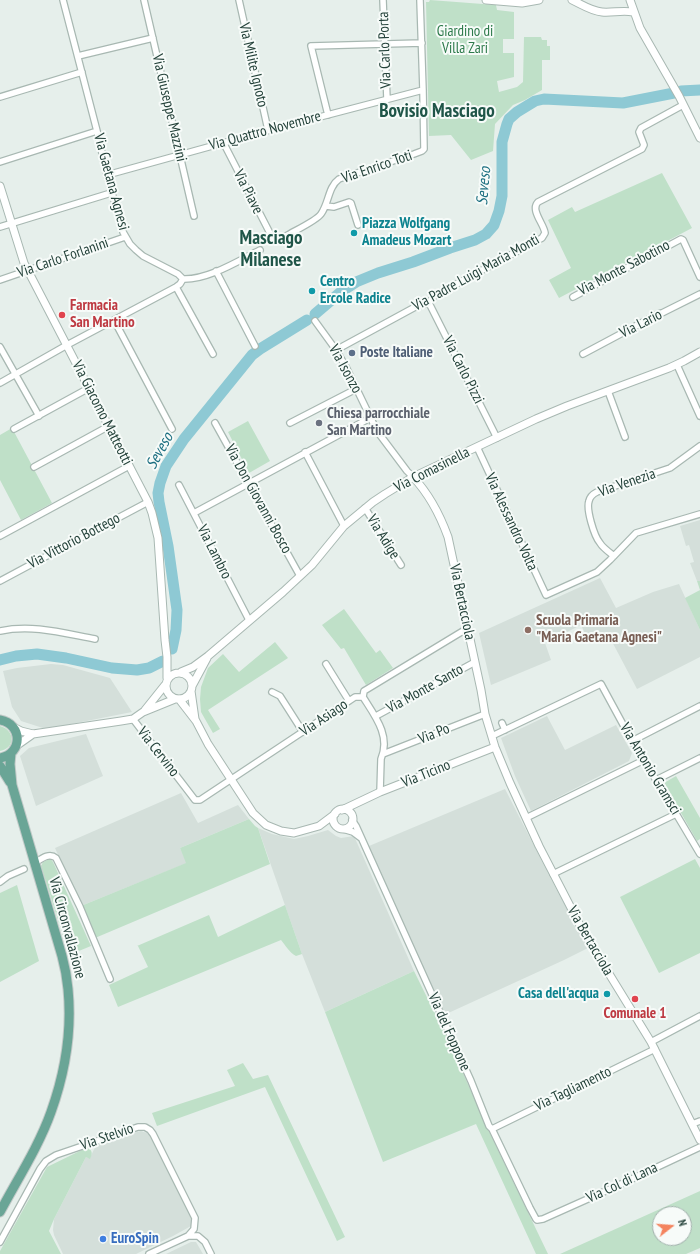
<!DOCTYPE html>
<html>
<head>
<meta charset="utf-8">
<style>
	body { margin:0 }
	#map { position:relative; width:700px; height:1254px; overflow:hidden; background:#e6efeb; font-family:"PT Sans Narrow",sans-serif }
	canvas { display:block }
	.north { position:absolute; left:652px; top:1206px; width:40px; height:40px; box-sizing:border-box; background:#f7fbf9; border:1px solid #a3b1ad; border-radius:50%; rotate:73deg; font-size:11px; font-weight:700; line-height:16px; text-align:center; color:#24423a }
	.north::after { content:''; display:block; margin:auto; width:14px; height:18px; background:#f4845f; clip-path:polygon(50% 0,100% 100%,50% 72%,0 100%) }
</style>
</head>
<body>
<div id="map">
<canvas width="700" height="1254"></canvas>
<div class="north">N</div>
</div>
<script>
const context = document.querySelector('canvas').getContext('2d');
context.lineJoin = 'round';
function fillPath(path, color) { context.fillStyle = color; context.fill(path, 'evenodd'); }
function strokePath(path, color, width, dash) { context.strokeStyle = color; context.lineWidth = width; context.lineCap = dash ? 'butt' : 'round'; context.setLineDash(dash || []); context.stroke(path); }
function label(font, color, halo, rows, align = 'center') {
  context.font = font + ' "PT Sans Narrow",sans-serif'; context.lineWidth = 4; context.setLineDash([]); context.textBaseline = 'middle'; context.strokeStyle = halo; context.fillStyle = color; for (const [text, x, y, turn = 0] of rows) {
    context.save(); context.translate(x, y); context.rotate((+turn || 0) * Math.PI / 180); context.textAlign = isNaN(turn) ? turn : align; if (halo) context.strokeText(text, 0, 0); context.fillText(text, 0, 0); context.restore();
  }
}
fillPath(new Path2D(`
	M700,520v61h-3l-7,-18 4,-1 -5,-17 -3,1 -6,-20z
	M600,578l16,30 37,-16 26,-8 21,46v27l-63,32 -29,-55 -19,8 -8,-17 -36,18 6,17 -60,25 -12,-52z
	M51,664l12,1 47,13 22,34 -86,17 -25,-8 -9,-14 -9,-36 14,-3z
	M547,716l18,34 51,-25 16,28 -3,8 -98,50 -16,-35 -14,-38z
	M86,734l17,42 -67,30 -16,-50 9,-8z
	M505,789l47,92 36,67 -24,12 -120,55 -75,-169z
	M181,793l17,30 40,-18 11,14 -69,29 7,15 -106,43 -26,-58z
	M258,828l14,6 22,5 14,-3 20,-6 8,6 5,2 13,-2 60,135 -89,41 -23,-58z
	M141,1131l9,3 43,86 -2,6 -18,10 -37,18h-73l-9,-19 -1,-5 1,-11 32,-62 4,1 6,-13 11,-5z
	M191,1242h5l7,12h-37z`), '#d4dfda');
fillPath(new Path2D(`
	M430,0l66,5 1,5 17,2v27h-11v14h11v24l-17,4 2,11 18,-5 6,-5 1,-45h17l1,3h5v6h3v14h-8v30l-17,10 -12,5 -18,19 -2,27 -22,9 -20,-25 -22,1 -3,-134h3z
	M662,173l30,55 -133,70 -10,-18 22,-12 -23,-48 24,-13 3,5z
	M248,421l22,40 -21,12 -21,-41z
	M12,428l40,75 -31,17 -21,-40v-45z
	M697,581h3v49l-15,-32 15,-8z
	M344,609l32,44 4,-3 13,18 -27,17 -22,-37 -3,1 -19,-24z
	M275,642l13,16 -80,52 12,19 -7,4 -12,-21 -1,-13 1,-12 7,-19 15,-14 16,18z
	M0,726c15,4 16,22 0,25z
	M676,776l24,42v21l-3,2 -33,-58z
	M249,819l6,7 3,2 12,36 -175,74 -14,-32 105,-43 -6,-15z
	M49,859h2l2,3 38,84 -22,9 -28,-89 2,-4z
	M695,859l5,9v85l-41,20 -39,-76z
	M17,885l22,76 -39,21v-89z
	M285,905l17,49 -6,2c-7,-4 -10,-10 -15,-16l-163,67 -9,-22 39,-18 -10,-21h-1l72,-31 9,22z
	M414,971l39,79 31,71 64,133h-12l-60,-130 -93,38 -58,-150z
	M243,1063l10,16 15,-4 77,162 -8,4 -72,-154 -108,39 -5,-13 83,-27 -8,-16z
	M88,1147c4,4 5,6 2,12l-4,-2 -32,62 -5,12 12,23h-61v-3l47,-84z
	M700,1191v57l-14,6h-126zM660,1214h24v24h-24z`), '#bfe0c8');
strokePath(new Path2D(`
	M681,91l19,-1
	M315,314l27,-23 14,-9 22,-9 35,-11 37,-14 25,-8 11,-6 8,-9 5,-14 3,-15v-54l5,-18 2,-5 8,-7 18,-11 9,-2 79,4 51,-10
	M172,649l4,-19 1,-20 -9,-64 -9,-44 -1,-9 2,-10 6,-17 18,-27 68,-84 8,-6 47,-29
	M0,660l16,-4 21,-2 29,4 46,10 25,2 12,-2 14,-7`), '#8ec9d4', 11);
const minor = new Path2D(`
	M63,0l34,131 10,44 16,57 7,12 6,6 7,6 35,18 5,5c25,1 55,-18 77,-29
	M144,0l50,216
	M239,0l29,130
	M383,0l4,99
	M78,56l75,-18
	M0,97l82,-25
	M328,115l-17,-69 111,-3
	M223,142l51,99
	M0,162l97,-31
	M107,175l163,-45 153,-40
	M326,206l8,1 15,-5 2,1 7,22
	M0,227l111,-34
	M286,236c8,-5 30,-15 35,-22 8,-11 7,-27 18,-35l75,-25 8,-3 2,-2 -1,-59 -3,-90
	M216,271l39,75
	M0,280l125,-43
	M176,287l37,67
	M573,297l108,-58 2,1 17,37
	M429,303l68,135
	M114,320l58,109
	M315,321l21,29 10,17 31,64 30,40 6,6
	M0,347l39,69
	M336,350l81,-44 12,-3 5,-7 108,-58 3,-5c-1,-9 -15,-23 -7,-31l104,-53 2,-4 -5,-13 2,-4 42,-23
	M583,354l75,-40 4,-1 38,-19
	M677,365l23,51
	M0,383l67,-38 109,-58 4,-3 3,-5
	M608,391l17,46
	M215,423l85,153
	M290,423l66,-34
	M14,429l75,-41
	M477,447l69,148 51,-23 13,-12 26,-27 64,-19
	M305,452l39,74
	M34,467l75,-41
	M179,485l70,135
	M365,508l36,57
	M194,513l176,-95
	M0,536l129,-70
	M614,556c-5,-4 -11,-8 -14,-13 -6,-7 -14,-34 -11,-42 1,-5 4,-7 8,-9l73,-24 30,-22
	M0,581l84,-45 64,-34
	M0,631c32,-7 63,2 95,8
	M326,664l23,37
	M272,692l8,4 23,36
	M363,697l1,-6 5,-3 94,-57 5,-1
	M363,697c12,19 28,39 18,62l-1,33
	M376,716l99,-54
	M133,719l62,81h5l155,-103h8
	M502,723l3,7
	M492,736l109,-52 31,57 24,39 44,74
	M632,741l68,-35
	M383,754l102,-40
	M656,780l44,-22
	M526,818l118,-58
	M352,820l4,6 115,255 18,45 3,3 38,79 6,11 1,1 6,-1 76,-34 81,-38
	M343,829l10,3 8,6
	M35,863c6,-4 14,-11 21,-5l24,49 30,72
	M553,874l123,-60
	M0,882l8,-6 16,-7
	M651,1042l49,-26
	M692,1124l8,-3
	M492,1129l163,-80
	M188,1236h10l7,6 6,12
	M0,1242l40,-73 6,-8 10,-6 82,-28h7l5,3 3,4 42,84 -1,11 -6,7 -39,18`);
const tertiary = new Path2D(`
	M486,0l36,3 17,-3
	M572,0c9,4 19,11 30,12 10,1 20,-2 31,0
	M630,0l10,28 39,68 21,42
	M0,186l24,77 124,239 4,11 6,25 7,102 2,17v21
	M413,477c17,18 27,38 35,60l33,153 4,24 10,33 15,36 29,63 45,87 67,109 49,98
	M181,672l12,-5 15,-11 75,-64 29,-27 32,-39 29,-24 12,-8 28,-17 123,-58 31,-13 102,-38 15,-7 16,-9
	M166 686a13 13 0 1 1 26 0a13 13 0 1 1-26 0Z
	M192,686l15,-28
	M191,691l4,28
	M179,699l17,22 12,23 45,69 13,12 15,6 13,2 25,-7 16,-12
	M145,710l20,-25
	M13,727l8,4 12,3 88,-13 12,-2 10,-7 32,-13
	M16,746l17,-12
	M333 819a10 10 0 1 1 20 0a10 10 0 1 1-20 0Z
	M342,810l38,-18 115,-45`);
const primary = new Path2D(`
	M0,720c23,4 23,34 0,38
	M0,766l10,16
	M0,1212c17,-32 39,-66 51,-100 14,-39 21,-82 17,-123 -1,-11 -3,-22 -6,-33l-50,-171 -2,-21 1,-11`);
strokePath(minor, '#a8b8b2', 8);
strokePath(tertiary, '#a8b8b2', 9);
strokePath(primary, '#c2cac8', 11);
strokePath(minor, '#fff', 5.5);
strokePath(tertiary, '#fff', 7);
strokePath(primary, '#6aa596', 9);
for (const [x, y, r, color] of [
	[354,233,4,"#0f9aa8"],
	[312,291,4,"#0f9aa8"],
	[62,315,4,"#e0444e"],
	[352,353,4,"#5c6f8a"],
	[319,423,4,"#6b7280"],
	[528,630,4,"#8d6e63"],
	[607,994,4,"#0f9aa8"],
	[635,999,4,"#e0444e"],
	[103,1239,4,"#3f7fe0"]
]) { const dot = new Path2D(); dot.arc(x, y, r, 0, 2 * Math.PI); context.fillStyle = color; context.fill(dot); strokePath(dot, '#f7fbf9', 1.5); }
label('15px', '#2d7a4b', '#f7fbf9', [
	["Giardino di",465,32],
	["Villa Zari",465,49]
]);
label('15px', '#24423a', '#f7fbf9', [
	["Via Carlo Porta",385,50,-92],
	["Via Milite Ignoto",253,65,77],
	["Via Giuseppe Mazzini",169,108,77],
	["Via Quattro Novembre",265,131,-15],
	["Via Enrico Toti",377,167,-19],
	["Via Gaetana Agnesi",111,182,75],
	["Via Piave",248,192,63],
	["Via Carlo Forlanini",63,258,-19],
	["Via Monte Sabotino",624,268,-28],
	["Via Padre Luigi Maria Monti",476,273,-29],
	["Via Lario",641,324,-27],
	["Via Isonzo",345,369,61],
	["Via Carlo Pizzi",463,370,63],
	["Via Giacomo Matteotti",102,413,63],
	["Via Comasinella",432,470,-27],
	["Via Venezia",627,483,-19],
	["Via Don Giovanni Bosco",258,499,61],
	["Via Alessandro Volta",511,522,65],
	["Via Adige",383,537,58],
	["Via Vittorio Bottego",74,541,-28],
	["Via Lambro",214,552,63],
	["Via Bertacciola",462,602,78],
	["Via Monte Santo",425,689,-29],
	["Via Asiago",324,718,-34],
	["Via Po",434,734,-22],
	["Via Cervino",158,752,52],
	["Via Antonio Gramsci",650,769,59],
	["Via Ticino",426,774,-22],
	["Via Circonvallazione",67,928,75],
	["Via Bertacciola",590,941,60],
	["Via del Foppone",449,1032,66],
	["Via Tagliamento",573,1089,-26],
	["Via Stelvio",107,1137,-19],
	["Via Col di Lana",622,1183,-25]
]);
label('bold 15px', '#0d838f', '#f7fbf9', [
	["Piazza Wolfgang",362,224],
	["Amadeus Mozart",362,241],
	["Centro",320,282],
	["Ercole Radice",320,299],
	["Casa dell'acqua",599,994,"right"]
], 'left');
label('bold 15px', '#be3a42', '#f7fbf9', [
	["Farmacia",70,306],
	["San Martino",70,323],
	["Comunale 1",635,1014,"center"]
], 'left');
label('bold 15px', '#4e5e75', '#f7fbf9', [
	["Poste Italiane",360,353]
], 'left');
label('bold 15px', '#5b616d', '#f7fbf9', [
	["Chiesa parrocchiale",327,414],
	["San Martino",327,431]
], 'left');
label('bold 15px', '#785e54', '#f7fbf9', [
	["Scuola Primaria",536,621],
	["\"Maria Gaetana Agnesi\"",536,638]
], 'left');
label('bold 15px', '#366cbe', '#f7fbf9', [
	["EuroSpin",111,1239]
], 'left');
label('italic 16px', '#1c6f80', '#f7fbf9', [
	["Seveso",484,186,-85],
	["Seveso",160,451,-61]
]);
label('bold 19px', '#1f5548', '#f7fbf9', [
	["Bovisio Masciago",437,112],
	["Masciago",271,239],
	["Milanese",271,261]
]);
</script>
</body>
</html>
